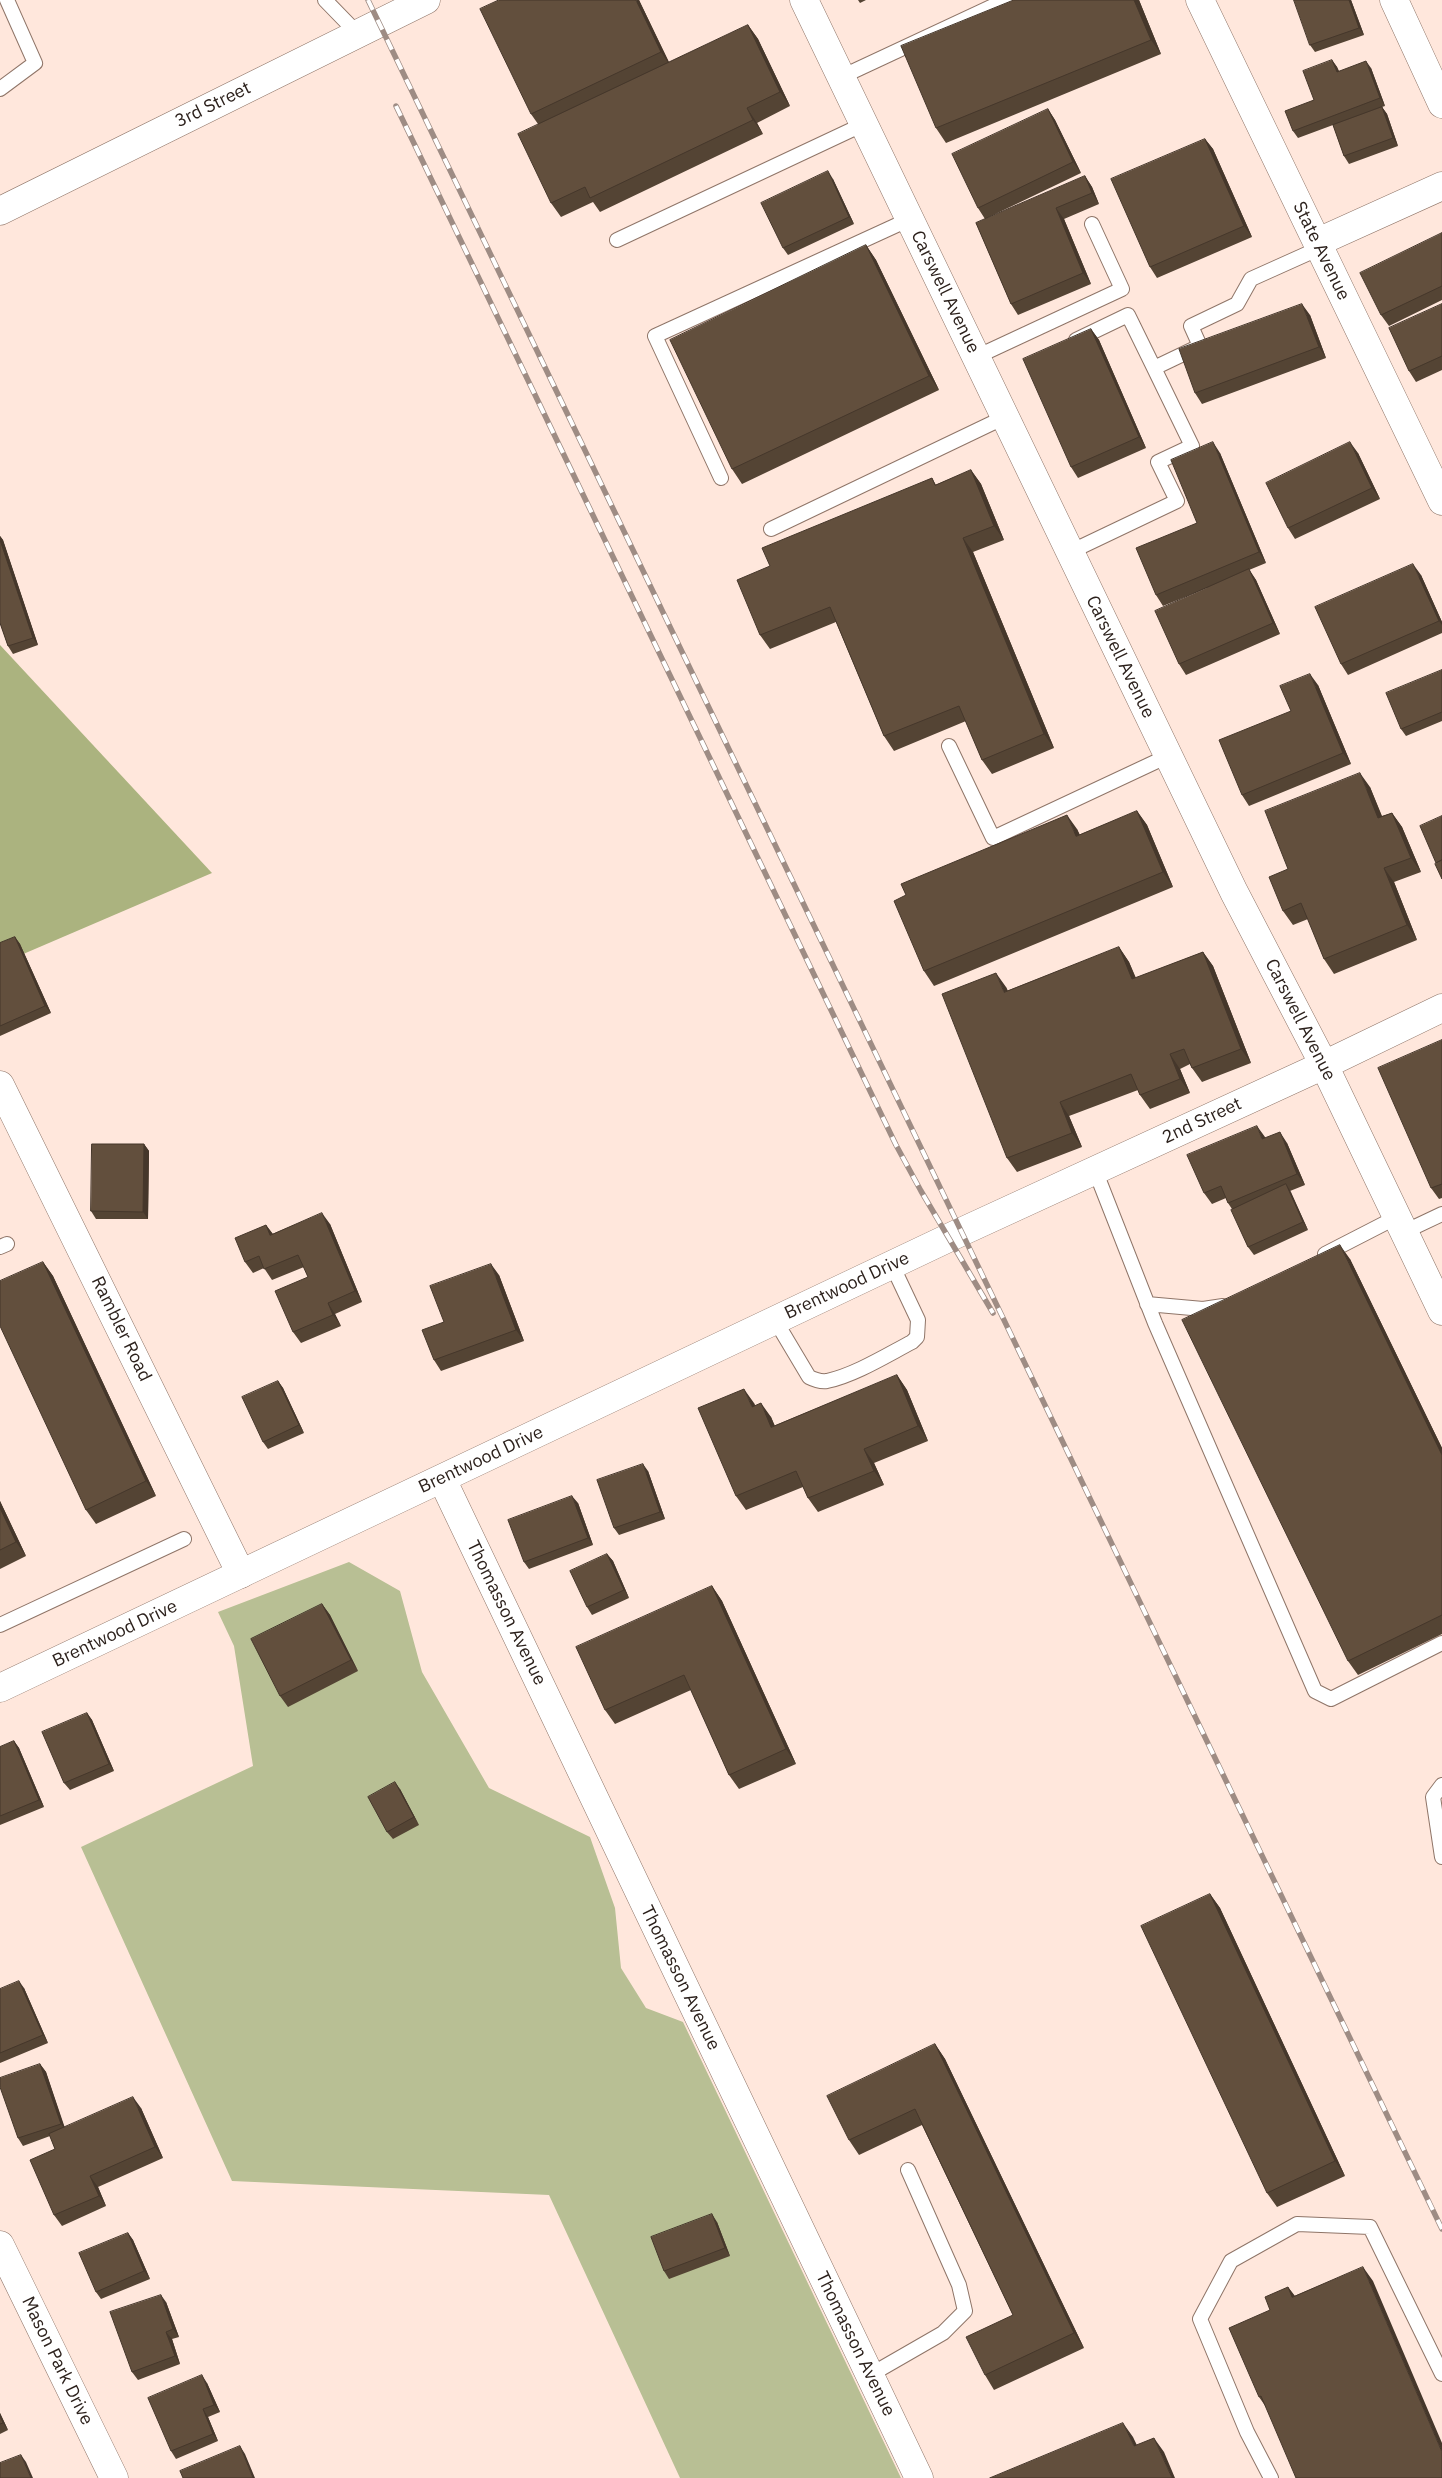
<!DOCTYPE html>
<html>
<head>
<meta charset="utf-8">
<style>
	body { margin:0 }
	canvas { display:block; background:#ffe7dc }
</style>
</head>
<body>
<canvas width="1442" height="2478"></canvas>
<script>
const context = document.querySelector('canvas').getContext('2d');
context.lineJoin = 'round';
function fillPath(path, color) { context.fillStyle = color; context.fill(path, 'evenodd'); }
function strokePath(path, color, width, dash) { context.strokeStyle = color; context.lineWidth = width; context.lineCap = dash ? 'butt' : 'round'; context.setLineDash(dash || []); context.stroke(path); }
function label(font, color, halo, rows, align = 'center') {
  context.font = font + ' "IBM Plex Sans",sans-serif'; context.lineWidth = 5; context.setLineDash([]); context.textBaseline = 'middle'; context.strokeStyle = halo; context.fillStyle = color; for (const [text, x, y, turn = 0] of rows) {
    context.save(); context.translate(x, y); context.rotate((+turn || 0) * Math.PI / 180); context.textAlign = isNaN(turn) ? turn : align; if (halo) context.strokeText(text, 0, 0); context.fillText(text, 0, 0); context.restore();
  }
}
fillPath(new Path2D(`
	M349,1562l51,29 22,81 67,116 101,49 25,71 6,60 25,40 37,14 218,456h-221l-131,-283 -317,-14 -151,-334 172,-81 -19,-120 -16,-34z`), '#b8bf94');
fillPath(new Path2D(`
	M0,645l212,228 -212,91z`), '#abb37f');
const service = new Path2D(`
	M325,0l33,34
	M841,77l165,-77
	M0,89l35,-26 -28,-63
	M617,240l247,-116
	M1076,340l52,-25 26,53
	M976,357l146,-68 -30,-65
	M721,478l-66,-142 255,-117
	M771,529l234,-112
	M1070,552l107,-51 -19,-39 34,-16 -38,-78 46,-22 -9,-20 46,-22 14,-25 69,-31
	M949,746l44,92 175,-82
	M1095,1170l60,153 160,368 16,8 111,-56
	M1404,1232l38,-18
	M0,1247l7,-3
	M1325,1254l72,-37
	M1147,1304l56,5 20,-3
	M775,1320l34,57c6,3 11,5 18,4 28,-6 60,-26 85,-39l5,-5 1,-17 -26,-55
	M0,1625l184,-86
	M1442,1785l-9,12 9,60
	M870,2375l73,-42 22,-22 -6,-26 -51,-115
	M1271,2478l-24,-46 -47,-113 31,-58 66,-37 73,3 72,147`);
const minor = new Path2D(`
	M1200,0l242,501
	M1394,0l48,104
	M1318,242l124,-56
	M0,1085l241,489
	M442,1479l477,999
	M0,2245l114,233`);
const tertiary = new Path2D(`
	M804,0l430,892 90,173 118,246
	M0,211l426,-211
	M0,1688l961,-456 363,-167 118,-57`);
strokePath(service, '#8f7568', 16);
strokePath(minor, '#8f7568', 29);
strokePath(tertiary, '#8f7568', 29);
strokePath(service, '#fff', 14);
strokePath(minor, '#fff', 28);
strokePath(tertiary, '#fff', 28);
const rail = new Path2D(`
	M368,0l1074,2229
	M396,106l500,1039 25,46 72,122`);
strokePath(rail, '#9e8c84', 5.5);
strokePath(rail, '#fff', 4, [11]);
fillPath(new Path2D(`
	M639,0l30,62 79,-37 10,14 32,67 -33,17 6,11 -163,78 -7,-10 -32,15 -10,-14 -13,-79 -7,-10z
	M858,0h8l-6,3z
	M1014,0h125l22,54 -215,89 -10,-15z
	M1294,0h57l13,35 -49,17 -5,-7z
	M1332,60l5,7 2,4 32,-3 14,38 -3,1 5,7 11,32 -49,18 -5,-8 -11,-31 -35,13 -5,-7 21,-31z
	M1048,109l7,11 26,53 -96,46 -7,-11z
	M1205,139l8,10 39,88 -95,41 -7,-11z
	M1085,176l7,11 7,17 -35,15 27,65 -73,31 -7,-11 -35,-81z
	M833,179l21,45 -66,31 -5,-7z
	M1442,233v67l-53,26 -8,-11z
	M866,245l10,15 63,130 -197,94 -10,-15z
	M1442,304v66l-26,12 -7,-11z
	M1310,315l16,43 -124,46 -7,-11z
	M1091,329l8,11 47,108 -68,30 -7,-11z
	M1220,453l46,110 -17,7 7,10 24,54 -94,41 -7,-11 28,-76 -44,18 -7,-11 41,-72z
	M1358,453l22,46 -85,40 -7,-11z
	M971,470l10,14 23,56 -31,12 81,196 -62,26 -10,-14 -16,-39 -72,30 -10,-15 -48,-114 -66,27 -10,-14 10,-69 162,-88 4,7z
	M0,536l3,4 35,105 -25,9 -5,-8 -8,-23z
	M1421,575l21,47v11l-94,42 -7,-11z
	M1442,670v51l-36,15 -5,-7z
	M1318,685l33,79 -102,42 -7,-11 49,-84z
	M1370,787l12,29 10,-3 10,14 19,45 -27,10 23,58 -83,34 -10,-15 -16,-40 -15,6 -10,-14 5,-42z
	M1137,811l10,14 26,62 -239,99 -10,-15 153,-142 3,6z
	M15,937l5,7 31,69 -51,23v-93z
	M1119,947l10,15 7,16 67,-26 10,14 38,97 -49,19 -10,-14 -2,-4 -10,5 10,24 -40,16 -10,-14 -2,-5 -69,26 13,31 -65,25 -10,-14 -1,-171 2,4z
	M1442,1040v158l-3,1 -8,-11z
	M1265,1138l22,5 18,42 -15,6 18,39 -54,25 -6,-8 -16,-38 -4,-6 -2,-5 -14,6 -8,-11z
	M144,1144l5,7 -1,68h-52l-5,-8z
	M330,1224l32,78 -27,12 6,12 -40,17 -8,-11 15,-55 -4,-10 -32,13 -8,-12 -11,5 -8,-11 21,-37 7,9z
	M1350,1259l92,189v186l-84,41 -10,-14z
	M43,1262l10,14 103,220 -60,28 -10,-14z
	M499,1275l25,66 -83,30 -7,-11 10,-38z
	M897,1375l10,15 21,51 -54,22 10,22 -66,27 -10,-14 -5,-11 -57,23 -10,-14 18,-93 1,3 16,11 4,9z
	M278,1381l5,7 21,45 -36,16 -5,-7z
	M648,1471l17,48 -46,16 -5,-7z
	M0,1501l26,55 -26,13z
	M578,1503l15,42 -64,24 -5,-7z
	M607,1554l6,7 16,37 -37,17 -5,-8z
	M712,1586l10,15 74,163 -57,25 -10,-14 -38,-85 -76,34 -10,-14z
	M322,1604l8,11 28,56 -70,36 -8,-11z
	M87,1713l5,7 22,51 -44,19 -6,-7z
	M14,1741l5,7 25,59 -44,18v-78z
	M400,1789l19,36 -26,14 -6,-7z
	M1210,1894l10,14 125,268 -68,31 -10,-14z
	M24,1988l24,55 -48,20v-74z
	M935,2044l10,15 139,289 -90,42 -9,-15 28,-60 -91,-190 -63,30 -10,-15z
	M40,2064l6,8 18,55 77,-19 22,50 -65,29 8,19 -44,20 -8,-11 1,-66 -5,-13 -27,10 -5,-8z
	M717,2222l13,34 -61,23 -5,-8z
	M128,2233l5,7 17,39 -49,20 -5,-7z
	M1373,2281l-107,126 -7,-10 11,-87 18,-23 7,9z
	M166,2302l13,35 -7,2 8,25 -42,16 -6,-8z
	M207,2383l13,29 -12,5 10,24 -42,18 -5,-8z
	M0,2413l8,17 -8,4z`), '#544434');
fillPath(new Path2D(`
	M636,0h3l32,67 -10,-15z
	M1134,0h5l22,54 -10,-14z
	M1349,0h2l13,35 -5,-7z
	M748,25l10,14 32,67 -10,-14z
	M1332,60l5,7 5,12 -5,-7z
	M1366,61l5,7 14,38 -5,-8z
	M1382,107l5,7 11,32 -5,-8z
	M747,108l10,15 6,11 -10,-14z
	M1048,109l7,11 26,53 -8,-11z
	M1205,139l8,10 39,88 -8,-11z
	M828,171l5,8 21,45 -5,-7z
	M1085,176l7,11 7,17 -7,-11z
	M1056,208l8,11 27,65 -8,-11z
	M866,245l10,15 63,130 -10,-14z
	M1302,304l8,11 16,43 -7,-11z
	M1091,329l8,11 47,108 -7,-11z
	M1213,442l7,11 46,110 -7,-11z
	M1350,442l8,11 22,46 -8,-11z
	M971,470l10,14 23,56 -10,-14z
	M0,536l3,4 35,105 -5,-7 -33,-98z
	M963,538l10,14 81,196 -10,-14z
	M1413,564l8,11 21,47v3l-3,-4z
	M1249,569l7,11 24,54 -7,-11z
	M1310,674l8,11 33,79 -8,-11z
	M1360,773l10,14 18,45 -10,-14z
	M1137,811l10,14 26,62 -10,-15z
	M1392,813l10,14 19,45 -10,-14z
	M1067,815l10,14 9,21 -10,-14z
	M1384,868l10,14 23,58 -10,-15z
	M15,937l5,7 31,69 -6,-7z
	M1119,947l10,15 13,32 -10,-15z
	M1203,952l10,14 38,97 -10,-14z
	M996,973l10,14 8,20 -10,-15z
	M1170,1054l10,15 10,24 -10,-14z
	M1060,1102l9,14 13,31 -10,-14z
	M1257,1126l8,11 5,13 -8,-11z
	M1280,1132l7,11 18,42 -8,-11z
	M144,1144l5,7 -1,68 -5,-7z
	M1286,1184l5,8 17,38 -5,-8z
	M322,1213l8,11 32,78 -7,-11z
	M266,1225l8,11 -4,-1z
	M1340,1245l10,14 92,189v7z
	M43,1262l10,14 103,220 -10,-15z
	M491,1264l8,11 25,66 -8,-11z
	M328,1303l7,11 6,12 -8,-11z
	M897,1375l10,15 21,51 -10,-15z
	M278,1381l5,7 21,45 -5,-8z
	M744,1389l10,14 8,18 -10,-14z
	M761,1403l10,14 10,25 -10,-15z
	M864,1449l10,14 10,22 -10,-14z
	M643,1464l5,7 17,48 -5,-7z
	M572,1496l6,7 15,42 -5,-7z
	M0,1501l26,55 -10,-14 -16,-34z
	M607,1554l6,7 16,37 -5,-8z
	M712,1586l10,15 74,163 -10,-15z
	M322,1604l8,11 28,56 -7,-11z
	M87,1713l5,7 22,51 -5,-7z
	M14,1741l5,7 25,59 -5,-7z
	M395,1782l5,7 19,36 -5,-8z
	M1210,1894l10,14 125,268 -10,-15z
	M19,1981l5,7 24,55 -5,-8z
	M935,2044l10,15 139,289 -10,-15z
	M40,2064l6,8 20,59 -5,-7z
	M133,2097l8,11 22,50 -8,-11z
	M90,2176l8,11 8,19 -7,-10z
	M712,2214l5,8 13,34 -5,-8z
	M128,2233l5,7 17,39 -6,-8z
	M1363,2267l10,14 69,162v9z
	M1288,2287l10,14 -6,-4z
	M161,2295l5,7 13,35 -6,-8z
	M166,2332l6,7 8,25 -5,-8z
	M202,2375l5,8 13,29 -6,-7z
	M203,2409l5,8 10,24 -5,-7z
	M0,2413l8,17 -5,-7 -3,-7z
	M1123,2423l10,14 11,23 -10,-14z
	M1154,2438l10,14 11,26h-3z
	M240,2446l5,8 10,24h-2z
	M21,2455l5,7 7,16h-2z`), '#45372b');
const building = new Path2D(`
	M499,0h137l25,52 -130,62 -51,-105z
	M1014,0h120l17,40 -215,88 -35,-82z
	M1294,0h55l10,28 -49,17z
	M748,25l32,67 -33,16 6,12 -163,78 -5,-11 -34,16 -33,-69z
	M1332,60l5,12 29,-11 14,37 -87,33 -8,-20 29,-11 -11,-29z
	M1382,107l11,31 -49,18 -11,-31z
	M1048,109l25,53 -95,46 -26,-54z
	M1205,139l39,87 -94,41 -39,-88z
	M828,171l21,46 -66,31 -22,-45z
	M1085,176l7,17 -36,15 27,65 -72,31 -35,-81z
	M1442,233v53l-61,29 -21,-42z
	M866,245l63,131 -197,93 -62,-129z
	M1302,304l17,43 -124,46 -16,-44z
	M1442,304v52l-33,15 -20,-43z
	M1091,329l48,108 -68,30 -48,-108z
	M1213,442l46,110 -103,43 -20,-47 61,-25 -26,-63z
	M1350,442l22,46 -84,40 -22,-45z
	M971,470l23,56 -31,12 81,196 -62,26 -23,-54 -75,30 -54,-129 -70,28 -23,-55 33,-14 -8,-18 170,-70 3,7z
	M0,540l33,98 -25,8 -8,-23z
	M1413,564l26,57 -98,43 -26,-57z
	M1249,569l24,54 -94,41 -24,-53z
	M1442,670v42l-41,17 -15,-36z
	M1310,674l33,79 -101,42 -23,-55 72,-29 -11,-25z
	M1360,773l18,45 14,-5 19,45 -27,10 23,57 -83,34 -23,-56 -18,8 -14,-34 19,-8 -23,-58z
	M1137,811l26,61 -239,99 -30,-70 12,-6 -5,-11 166,-69 9,21z
	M1442,816v44l-6,3 -16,-37z
	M1442,860v19l-7,-15z
	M15,937l30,69 -45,20v-83z
	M1119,947l13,32 71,-27 38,97 -49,19 -8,-19 -14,5 10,25 -40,16 -9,-21 -71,28 12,31 -65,25 -65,-164 54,-21 8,19z
	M1442,1040v144l-11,4 -53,-120z
	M1257,1126l5,13 18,-7 17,42 -69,29 -7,-17 -17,7 -17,-38z
	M92,1144h52l-1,68 -52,-1z
	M1286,1184l17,38 -55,25 -17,-37z
	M322,1213l33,78 -27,12 5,12 -40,17 -18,-41 33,-14 -10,-22 -34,14 -5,-13 -14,6 -10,-24 31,-13 4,10z
	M1340,1245l102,210v160l-94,46 -166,-341z
	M43,1262l103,219 -60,29 -86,-184v-45z
	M491,1264l25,66 -82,30 -12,-30 22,-8 -14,-36z
	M897,1375l21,51 -54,23 10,22 -66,27 -12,-27 -60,25 -38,-88 46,-19 8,18 9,-4 10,24z
	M278,1381l21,44 -36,17 -21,-45z
	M643,1464l17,48 -46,16 -17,-48z
	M572,1496l16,42 -64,24 -16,-42z
	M0,1508l16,34 -16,8z
	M607,1554l17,36 -37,17 -17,-36z
	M712,1586l74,163 -57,26 -45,-100 -79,35 -29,-63z
	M322,1604l29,56 -71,36 -29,-57z
	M87,1713l22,51 -45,19 -22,-51z
	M14,1741l25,59 -39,16v-69z
	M395,1782l19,35 -27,15 -19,-35z
	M1210,1894l125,267 -68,32 -126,-267z
	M19,1981l24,54 -43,18v-64z
	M935,2044l139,289 -89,42 -19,-38 47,-22 -98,-206 -66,31 -22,-44z
	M40,2064l21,60 -43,14 -18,-51v-9z
	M133,2097l22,50 -65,29 9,20 -45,19 -24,-55 25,-11 -6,-15z
	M712,2214l13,34 -61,23 -13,-34z
	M128,2233l16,38 -48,21 -17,-39z
	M1363,2267l79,185v26h-146l-35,-82 -2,1 -30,-69 41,-18 -5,-13 23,-10 4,10z
	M161,2295l12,34 -7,3 9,24 -43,16 -22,-60z
	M202,2375l12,30 -11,4 10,25 -42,17 -23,-53z
	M0,2416l3,7 -3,1z
	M1123,2423l11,23 20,-8 18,40h-182z
	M240,2446l13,32h-70l-3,-7z
	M21,2455l10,23h-31v-15z`);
fillPath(building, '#624f3d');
strokePath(building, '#45372b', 1);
label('18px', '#2c211c', '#fff', [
	["3rd Street",213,105,-26],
	["State Avenue",1321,251,64],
	["Carswell Avenue",945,292,64],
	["Carswell Avenue",1120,657,64],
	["Carswell Avenue",1300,1020,63],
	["2nd Street",1202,1121,-25],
	["Brentwood Drive",847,1286,-25],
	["Rambler Road",121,1329,64],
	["Brentwood Drive",481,1460,-25],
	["Thomasson Avenue",506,1613,64],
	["Brentwood Drive",115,1634,-25],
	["Thomasson Avenue",680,1978,64],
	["Thomasson Avenue",855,2344,64],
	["Mason Park Drive",57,2361,64]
]);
</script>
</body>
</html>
